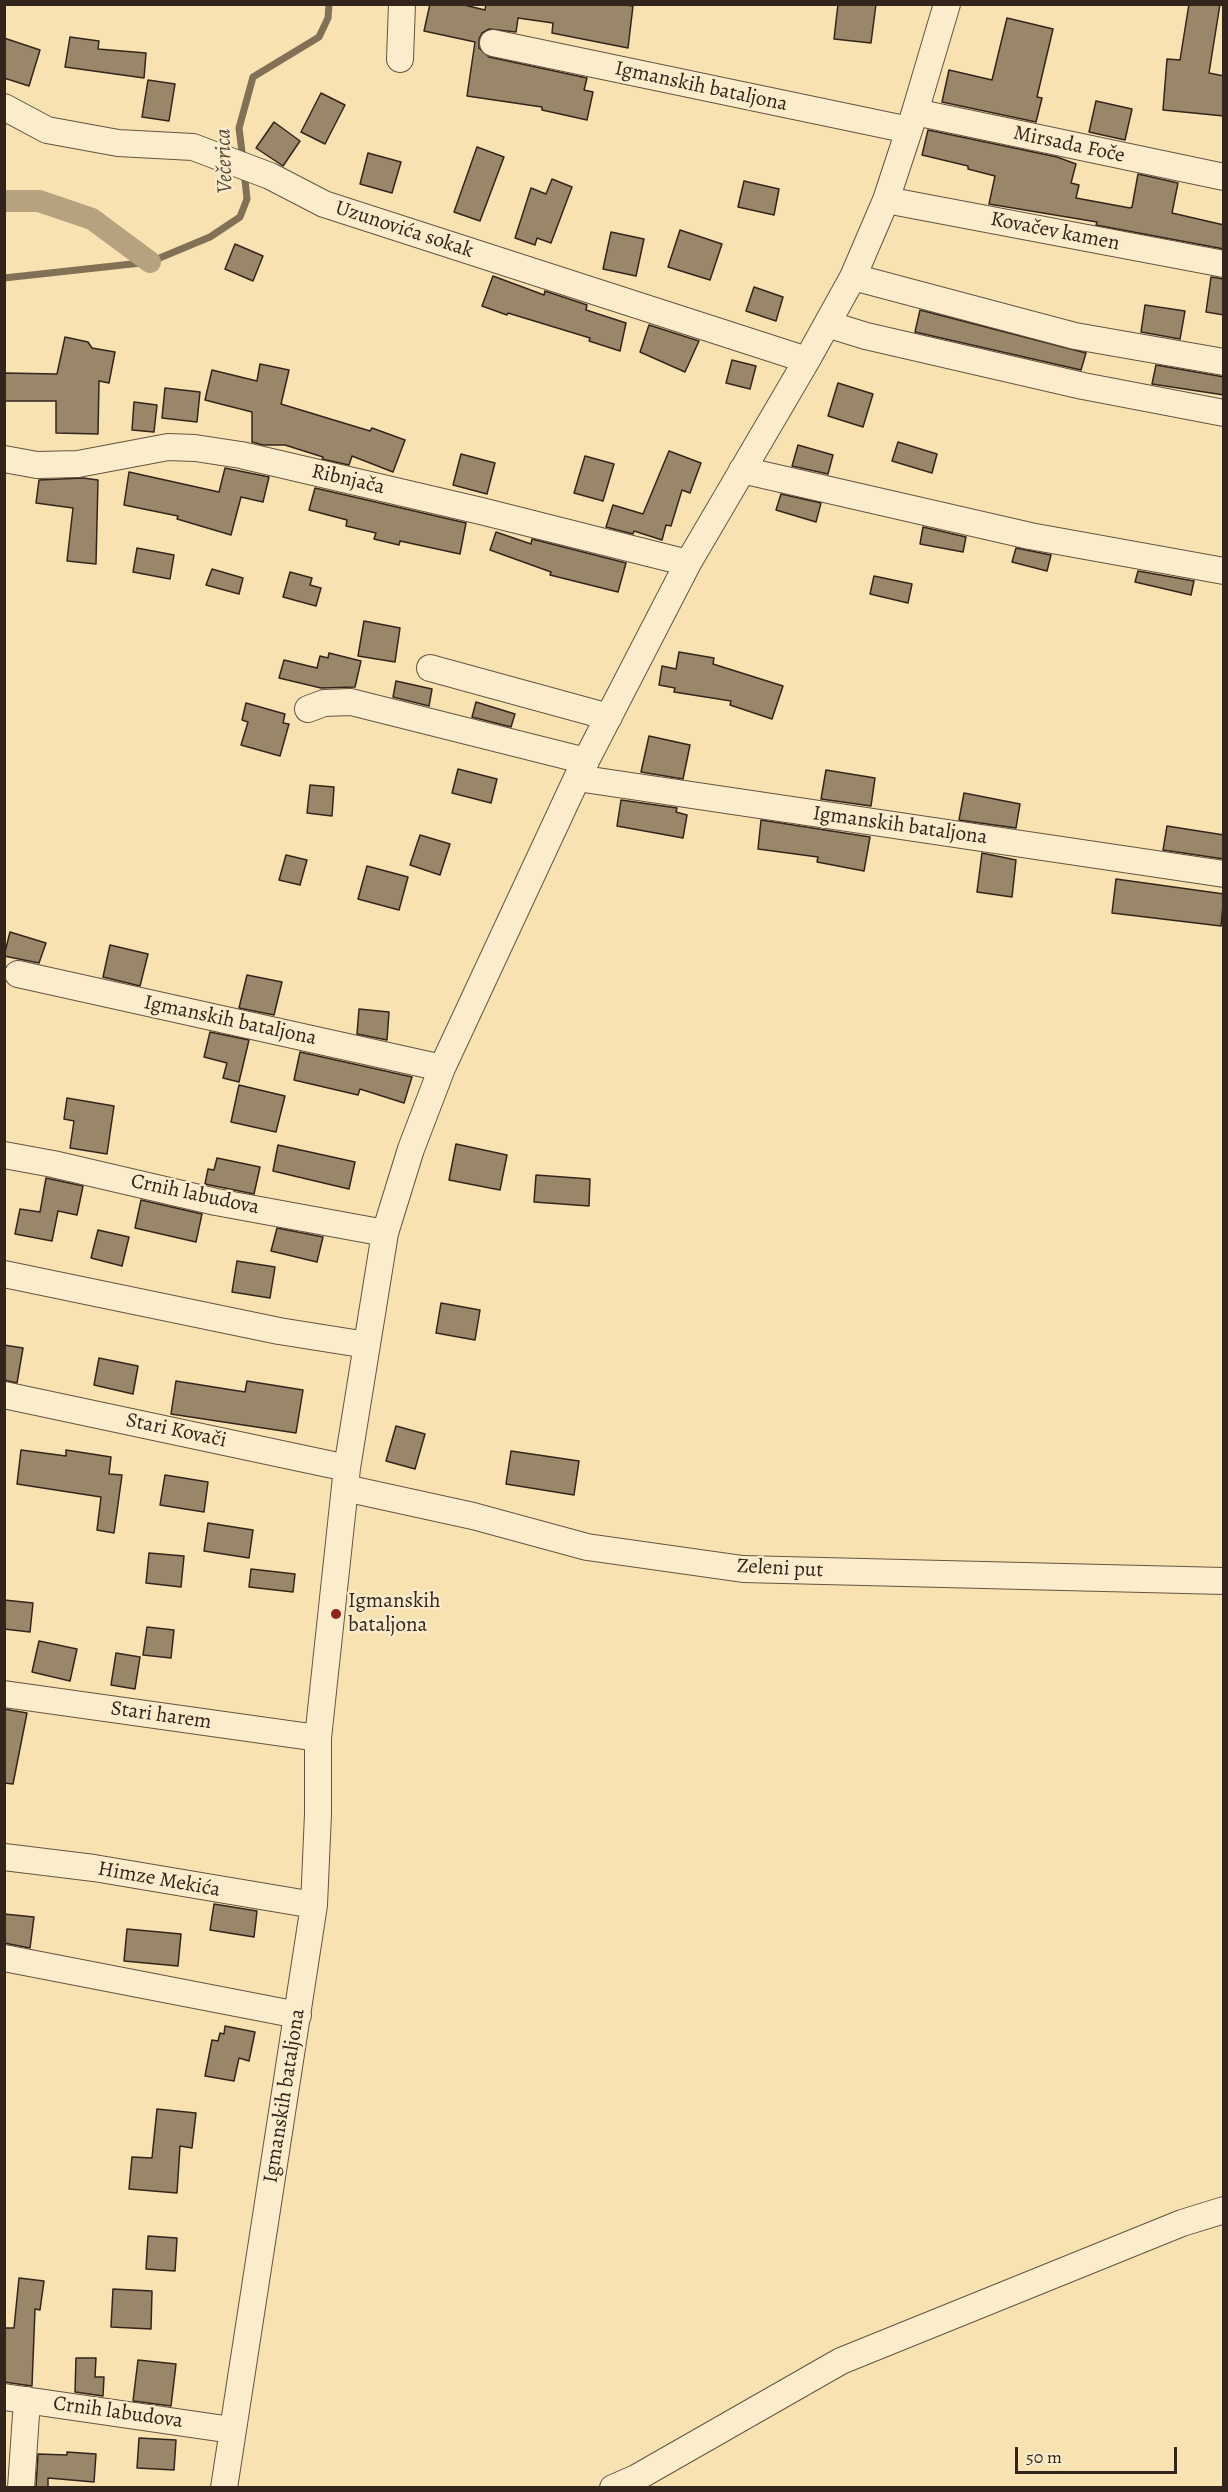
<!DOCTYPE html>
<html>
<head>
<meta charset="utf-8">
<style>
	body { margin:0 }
	#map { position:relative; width:1228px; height:2492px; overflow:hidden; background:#f9e2b1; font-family:Alegreya,serif }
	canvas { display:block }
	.frame { position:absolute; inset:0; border:6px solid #34251c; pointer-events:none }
	.scale { position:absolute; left:1015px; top:2447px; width:162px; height:27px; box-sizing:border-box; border:3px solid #34251c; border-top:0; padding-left:8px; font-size:18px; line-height:21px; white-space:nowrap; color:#34251c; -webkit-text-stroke:4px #fbeccc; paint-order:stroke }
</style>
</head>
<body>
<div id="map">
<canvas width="1228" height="2492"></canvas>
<div class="frame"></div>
<div class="scale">50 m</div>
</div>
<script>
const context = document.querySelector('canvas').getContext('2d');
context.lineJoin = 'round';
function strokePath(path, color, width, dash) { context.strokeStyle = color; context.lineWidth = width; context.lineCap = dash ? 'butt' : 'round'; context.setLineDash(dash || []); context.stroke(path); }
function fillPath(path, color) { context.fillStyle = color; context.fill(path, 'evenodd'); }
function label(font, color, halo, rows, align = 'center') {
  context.font = font + ' Alegreya,serif'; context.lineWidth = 4.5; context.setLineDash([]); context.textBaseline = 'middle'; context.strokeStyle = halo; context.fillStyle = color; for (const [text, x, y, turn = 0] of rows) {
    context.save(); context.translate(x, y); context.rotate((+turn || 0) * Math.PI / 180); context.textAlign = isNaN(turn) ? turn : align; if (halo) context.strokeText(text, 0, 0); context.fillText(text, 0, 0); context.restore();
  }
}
strokePath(new Path2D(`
	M243,160l-4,-32 14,-51 66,-40 9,-19 1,-14
	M4,278l146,-16 60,-25 30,-20 7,-18 -3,-28`), '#827057', 7);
strokePath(new Path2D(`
	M4,201h35l53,18 58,43`), '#b6a27e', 22);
const building = new Path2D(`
	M430,4h30l25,6 1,-6h132l15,2 -5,42 -76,-15 1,-10 -35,-5 -2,14 -27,-3 -7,4 -3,6v9l10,9 98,21 -3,12 9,2 -6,28 -45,-10v-3l-75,-11 8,-54 -51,-11z
	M838,4h38l-5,39 -37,-4z
	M1189,4h31l-11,69 15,3v40l-61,-6 4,-51 13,1z
	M1007,18l46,11 -16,68 5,1 -6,24 -94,-20 7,-32 43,10z
	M70,37l29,4 -1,8 48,4 -2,25 -79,-11z
	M4,38l36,12 -11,36 -25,-8z
	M148,80l27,4 -6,37 -27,-4z
	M321,93l24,12 -20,39 -24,-12z
	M1096,101l36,8 -7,31 -36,-8z
	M274,122l26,19 -17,25 -27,-18z
	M928,130l129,27 19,7 -5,19 8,2 -3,13 54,10 2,-1 6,-33 40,9 -6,30 52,12v24l-128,-24 1,-3 -108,-18 6,-28 -27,-7v-3l-46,-11z
	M477,147l27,10 -24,64 -26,-9z
	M368,153l33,9 -9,31 -32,-9z
	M552,179l20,8 -21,56 -14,-5 -2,7 -20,-7 16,-50 15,6z
	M744,181l35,8 -5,26 -36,-8z
	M680,230l42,14 -12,36 -42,-13z
	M611,232l33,7 -8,37 -33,-7z
	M235,244l28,12 -10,25 -28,-12z
	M493,276l51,19 1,-4 42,14 -1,5 40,13 -6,28 -31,-10 1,-3 -82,-25 -1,2 -25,-9z
	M1211,277l13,2v36l-18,-3z
	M754,287l29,10 -7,24 -30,-10z
	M1145,305l40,6 -5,28 -39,-7z
	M920,310l166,43 -5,17 -166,-38z
	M649,325l50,16 -14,31 -45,-20z
	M65,337l23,5 4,6 23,4 -6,31 -10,-2 -1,53 -42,-1v-32h-52v-28l53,1z
	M732,360l24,6 -6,23 -24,-6z
	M260,364l29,6 -8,34 89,27 2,-3 33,12 -12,32 -41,-16 -3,9 -27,-6 1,-2 -38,-12h-22l-11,-3v-30l-47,-12 7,-30 45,11z
	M1156,365l68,12v18l-72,-11z
	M838,383l35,11 -10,33 -35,-11z
	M165,388l35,4 -3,30 -35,-4z
	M134,402l23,3 -3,27 -22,-2z
	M898,442l39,12 -5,19 -40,-12z
	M798,445l35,10 -5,19 -36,-8z
	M669,451l32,12 -11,30 -8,-3 -11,36 -5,-1 -4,15 -28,-9 -1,3 -27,-7 7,-22 30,9z
	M461,454l34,9 -8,31 -34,-9z
	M585,456l29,8 -11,37 -29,-8z
	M225,468l44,9 -6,25 -22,-5 -10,38 -54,-16 1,-3 -54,-11 5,-33 90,20z
	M83,478l15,2 -2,84 -29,-3 6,-53 -37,-5 3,-23z
	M315,488l151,35 -6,31 -60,-13 -1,4 -25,-6 2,-6 -30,-7 1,-6 -38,-10z
	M781,494l40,9 -5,19 -40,-12z
	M923,527l43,10 -3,15 -43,-8z
	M496,532l35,12 1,-5 94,24 -8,29 -68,-17 1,-3 -61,-22z
	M137,548l37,7 -4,24 -37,-7z
	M1016,548l35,7 -4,16 -35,-9z
	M212,569l31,9 -4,16 -33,-9z
	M1138,571l56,10 -3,14 -56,-13z
	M290,572l22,6 -2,7 11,3 -5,18 -33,-9z
	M874,576l38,8 -4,19 -38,-9z
	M364,621l36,7 -5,34 -37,-6z
	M679,652l35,6 -1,6 70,22 -11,33 -42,-14 1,-4 -57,-9 1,-4 -16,-3 3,-19 14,3z
	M329,653l32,8 -6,26 -34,1 -42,-10 5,-18 33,8 3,-12 8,2z
	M396,681l36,8 -3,17 -36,-9z
	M476,702l39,12 -4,13 -39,-10z
	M246,703l39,11 -2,9 6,1 -9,32 -39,-11 7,-23 -6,-2z
	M649,736l41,9 -7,34 -42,-7z
	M458,769l39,10 -6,24 -39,-10z
	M826,770l49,8 -4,28 -50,-7z
	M310,785l24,2 -2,29 -25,-3z
	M964,793l56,11 -4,24 -57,-8z
	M621,800l56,8 -1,4 11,3 -4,23 -66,-12z
	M761,820l109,17 -6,34 -47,-9 1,-5 -60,-8z
	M1167,826l57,9v24l-61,-9z
	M420,835l30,9 -10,31 -30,-10z
	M982,853l34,7 -4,37 -35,-5z
	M286,855l21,5 -7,25 -21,-5z
	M367,866l41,11 -9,33 -41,-11z
	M1116,879l108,15 -3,32 -109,-13z
	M10,932l36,11 -7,20 -35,-7z
	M110,945l38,9 -8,32 -37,-9z
	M247,975l35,7 -8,33 -35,-7z
	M359,1009l30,3 -2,28 -30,-6z
	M210,1032l39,8 -10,42 -16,-4 4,-15 -23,-6z
	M300,1052l112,25 -8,26 -44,-14 -2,6 -64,-15z
	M239,1085l46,11 -9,36 -45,-10z
	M67,1098l47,8 -7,48 -37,-6 4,-27 -10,-2z
	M456,1144l51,11 -7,35 -51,-10z
	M278,1145l77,17 -6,27 -76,-18z
	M217,1158l43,9 -6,27 -49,-10 3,-15 6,1z
	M536,1175l54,4 -1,27 -55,-4z
	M46,1178l37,8 -6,29 -19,-4 -6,30 -37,-7 5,-25 20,3z
	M141,1200l61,14 -6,28 -61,-14z
	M277,1228l46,9 -6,25 -46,-11z
	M98,1230l31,7 -7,29 -31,-8z
	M237,1261l38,6 -5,31 -38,-6z
	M441,1303l39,7 -5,30 -39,-7z
	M4,1345l19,3 -6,35 -13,-3z
	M99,1358l39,8 -5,28 -39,-9z
	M176,1381l69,11 2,-11 56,9 -7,43 -125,-19z
	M396,1426l29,8 -10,35 -29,-8z
	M21,1450l45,6v-6l45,7 -2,17 13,1 -8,58 -17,-3 4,-33 -84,-13z
	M511,1451l68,10 -5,34 -68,-11z
	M165,1475l43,7 -4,30 -44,-7z
	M208,1523l45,7 -4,28 -45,-7z
	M149,1553l35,3 -3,31 -35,-4z
	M251,1569l44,5 -2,18 -44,-5z
	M4,1600l29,3 -3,29 -26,-3z
	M147,1627l27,3 -3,28 -28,-3z
	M39,1641l38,8 -7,32 -38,-9z
	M116,1653l24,4 -5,32 -24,-4z
	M4,1709l23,4 -14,71 -9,-1z
	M214,1904l43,7 -3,26 -44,-7z
	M4,1914l30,3 -4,31 -26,-5z
	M127,1929l54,5 -3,32 -54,-5z
	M225,2026l30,6 -6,29 -10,-3 -5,23 -29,-5 7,-36 6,1 2,-8 4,1z
	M157,2109l39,4 -4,35 -12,-2 -3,47 -48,-4 3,-32 20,1z
	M148,2236l29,2 -2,33 -29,-2z
	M19,2278l25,3 -4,29 -5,-1 -3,77 -28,-4v-54h10z
	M113,2289l39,2 -1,38 -40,-2z
	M76,2358h20l-1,19h9l-1,19 -28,-4z
	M138,2360l38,4 -5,42 -38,-5z
	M139,2438l37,2 -2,30 -37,-2z
	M67,2452l29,2 -2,28 -46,-4v9h-12l2,-33 29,1z`);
fillPath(building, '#9a8769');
strokePath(building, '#34251c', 1.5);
const minor = new Path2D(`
	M493,43l416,87
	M400,59l2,-55
	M4,107l43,23 71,13 75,4 77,29 54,28 483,156
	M915,112l309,65
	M886,200l338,64
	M853,277l222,59 149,26
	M827,324l39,12 217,50 141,27
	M4,459l33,6 41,-1 90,-17 27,1 46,7 240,56 207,52
	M742,470l288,66 194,35
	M430,668l179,49
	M308,709l16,-6 27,-1 235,59
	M577,778l647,96
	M18,974l424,94
	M4,1155l49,9 163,38 169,31
	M4,1274l275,57 88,14
	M4,1395l343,73
	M345,1488l128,28 114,31 156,22 481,12
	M4,1694l314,44
	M4,1857l90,11 220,37
	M4,1958l294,57
	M4,2397l228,33
	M21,2488l6,-88
	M224,2488l90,-583 4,-91v-76l29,-270 38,-235 26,-84 31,-81 135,-290 111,-215 119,-203 46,-83 33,-77 29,-88 32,-108
	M613,2488l23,-10 205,-117 341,-138 42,-13`);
strokePath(minor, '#655441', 28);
strokePath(minor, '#fbeccc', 26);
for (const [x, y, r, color] of [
	[336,1614,6,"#8f2418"]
]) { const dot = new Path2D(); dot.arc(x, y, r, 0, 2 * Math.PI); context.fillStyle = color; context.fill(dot); strokePath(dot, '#fbeccc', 2); }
label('21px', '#34251c', '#fbeccc', [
	["Igmanskih bataljona",701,87,12],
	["Mirsada Foče",1069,145,12],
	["Uzunovića sokak",404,230,18],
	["Kovačev kamen",1055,232,11],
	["Ribnjača",348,480,13],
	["Igmanskih bataljona",900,826,8],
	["Igmanskih bataljona",230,1021,12],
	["Crnih labudova",195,1195,12],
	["Stari Kovači",176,1431,12],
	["Zeleni put",780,1569,3],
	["Stari harem",161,1716,8],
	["Himze Mekića",159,1880,10],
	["Igmanskih bataljona",285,2096,-81],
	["Crnih labudova",118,2413,8]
]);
label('21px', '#34251c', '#fbeccc', [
	["Igmanskih",348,1602],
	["bataljona",348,1626]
], 'left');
label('italic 22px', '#5b4a39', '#fbeccc', [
	["Večerica",225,161,-92]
]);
</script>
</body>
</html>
